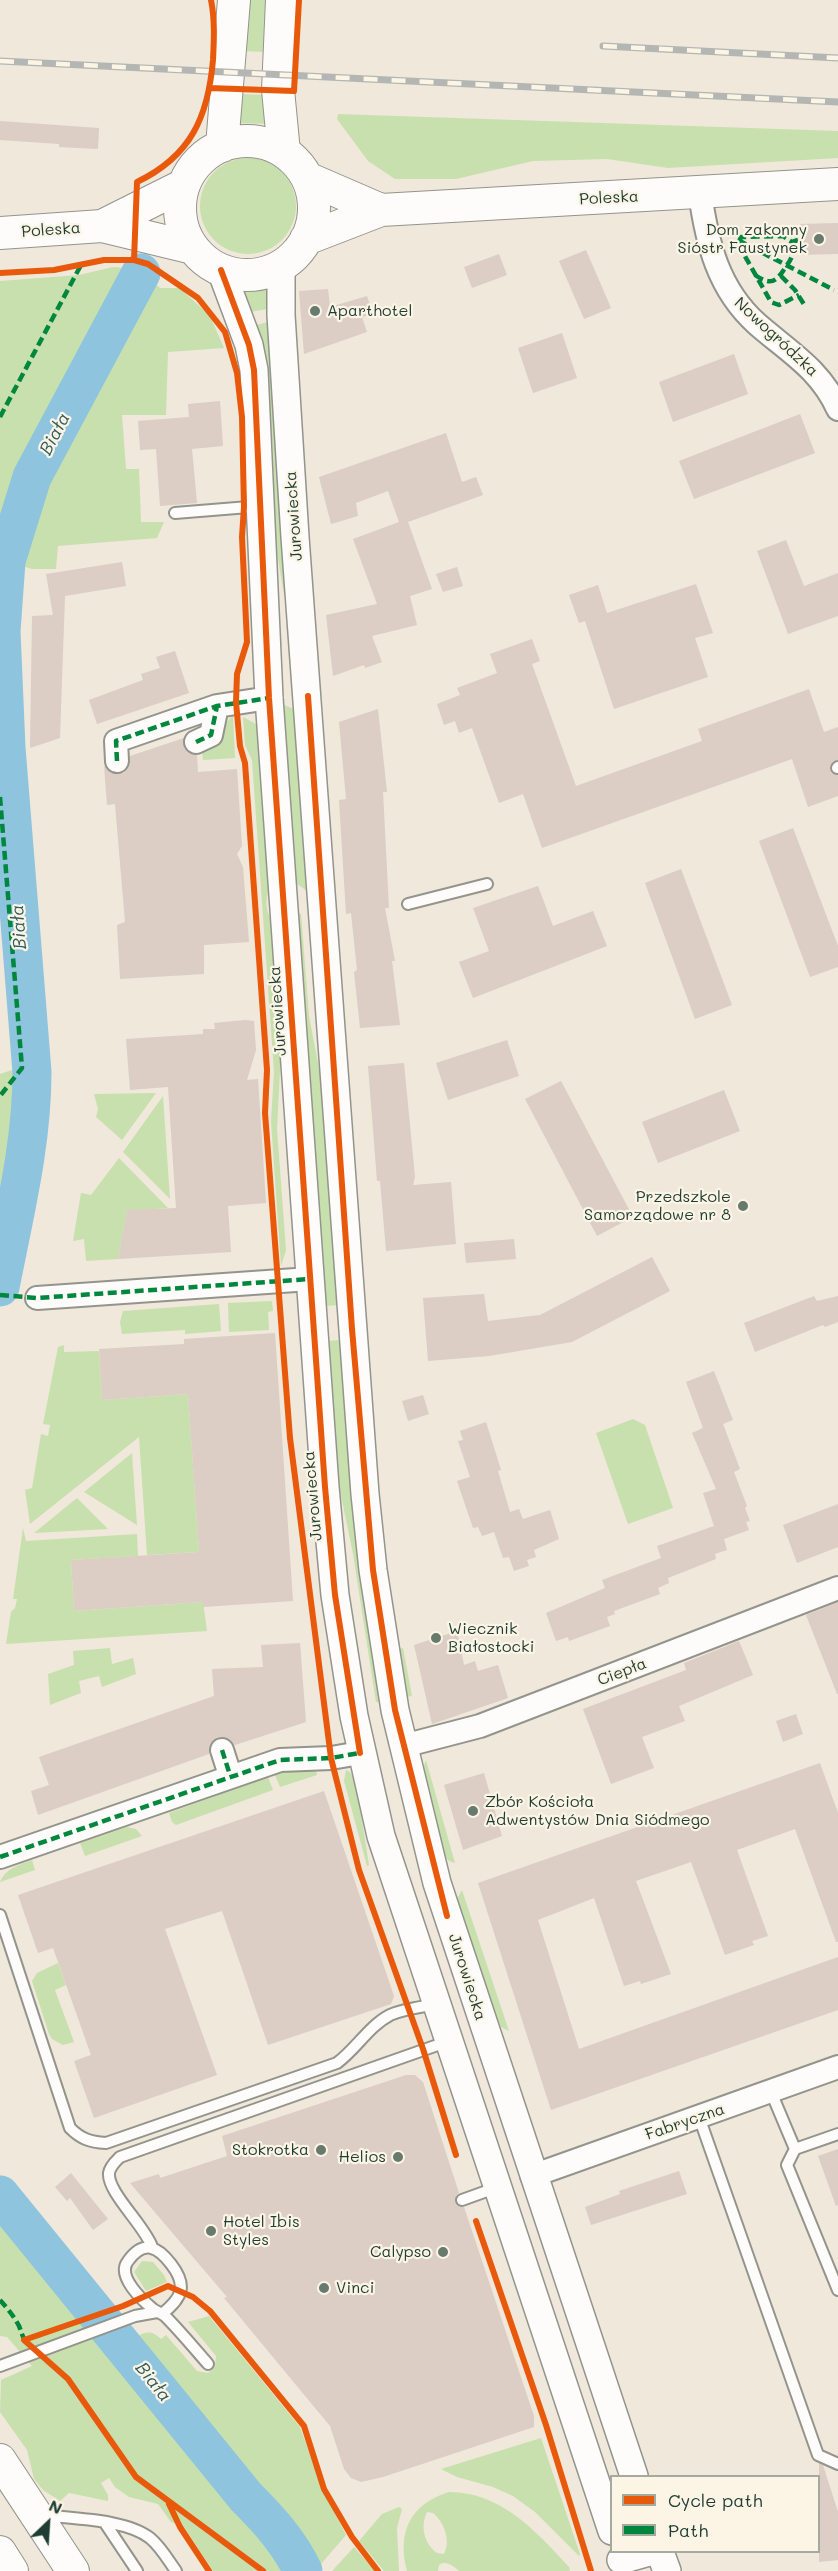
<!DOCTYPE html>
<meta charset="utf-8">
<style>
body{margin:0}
#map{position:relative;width:838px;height:2571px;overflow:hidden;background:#efe8db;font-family:Mali,sans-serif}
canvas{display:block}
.legend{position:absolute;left:610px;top:2475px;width:210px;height:78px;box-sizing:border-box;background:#fcf5e5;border:2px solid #a4ab9e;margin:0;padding:8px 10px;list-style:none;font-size:18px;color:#1f3d34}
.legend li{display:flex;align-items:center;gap:12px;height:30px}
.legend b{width:30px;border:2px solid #a4ab9e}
.north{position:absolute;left:18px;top:2493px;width:60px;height:60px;-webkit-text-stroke:4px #fcf5e5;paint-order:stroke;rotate:25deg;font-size:16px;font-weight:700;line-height:24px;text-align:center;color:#1f3d34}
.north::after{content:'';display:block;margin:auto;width:21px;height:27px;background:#1f3d34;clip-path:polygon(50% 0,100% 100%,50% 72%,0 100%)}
</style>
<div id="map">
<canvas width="838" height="2571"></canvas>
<ul class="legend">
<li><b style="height:8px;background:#e8590c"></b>Cycle path</li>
<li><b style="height:8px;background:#00873e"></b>Path</li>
</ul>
<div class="north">N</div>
</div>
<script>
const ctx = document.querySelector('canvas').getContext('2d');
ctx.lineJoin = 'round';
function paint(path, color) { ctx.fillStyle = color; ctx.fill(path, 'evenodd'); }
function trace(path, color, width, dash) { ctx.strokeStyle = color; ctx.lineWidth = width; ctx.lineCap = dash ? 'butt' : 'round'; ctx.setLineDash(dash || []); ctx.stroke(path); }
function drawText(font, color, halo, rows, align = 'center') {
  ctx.font = font + ' Mali,sans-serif'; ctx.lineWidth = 4.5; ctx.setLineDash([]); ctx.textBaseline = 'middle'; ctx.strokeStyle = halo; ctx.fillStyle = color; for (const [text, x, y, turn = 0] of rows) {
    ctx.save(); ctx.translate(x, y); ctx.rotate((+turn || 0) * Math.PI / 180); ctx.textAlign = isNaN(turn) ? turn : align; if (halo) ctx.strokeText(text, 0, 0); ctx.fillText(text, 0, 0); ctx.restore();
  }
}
const green = new Path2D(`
 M246,0H266L268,12L266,52L243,51Z
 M240,94L264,95L271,124L234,123Z
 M338,114L838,131V158L668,168L607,159L533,161L456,179H395L368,161L337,119Z
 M200 206a48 48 0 1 1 96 0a48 48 0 1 1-96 0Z
 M113,267C134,268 145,272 160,288H180L210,316L224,348L168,352L166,415H122L126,469H139L141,522H164L157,538L58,546L56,569H32L6,561L0,630V281L79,275Z
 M270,283L267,309L250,312L235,285Z
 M268,322L288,594L284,595L274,535L273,456L269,394L265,356L256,325Z
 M0,636L5,749L0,773Z
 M282,704L296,710L307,891L293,881Z
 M233,716L235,758L203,760L202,752C235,740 217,726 233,716Z
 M243,717L256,724L259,731L270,887C265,900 265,909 272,921L281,1051L277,1129L286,1250L281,1266L271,1121L274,1072L252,760L245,745Z
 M297,912L301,914L309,1016L322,1084L339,1305L325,1306Z
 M18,1068L0,1204V1074Z
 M156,1093L122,1140L96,1117L98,1109L94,1094Z
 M163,1096L170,1199L123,1152Z
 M119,1158L168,1208L127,1211L118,1259L86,1261L84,1239L73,1241L81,1193L91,1195Z
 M272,1301L273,1311L268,1312L269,1330L229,1332L228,1303Z
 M219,1304L221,1331L185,1334V1330L122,1334L120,1322L123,1311Z
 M340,1340L361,1586L380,1702H376L353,1554L336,1471L326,1341Z
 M64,1345V1352L99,1351L102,1400L188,1394L199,1552L147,1555L139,1437L30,1524L25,1490L32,1488L41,1434L48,1436L50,1425L43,1424L58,1347Z
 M633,1419L645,1425L673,1508L628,1524L596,1433Z
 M132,1453L137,1525L84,1492Z
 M77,1498L108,1529L34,1533Z
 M23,1528L26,1541L137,1534L138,1556L71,1560L74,1611L203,1602L207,1631L6,1644L11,1612L15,1608L17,1599H13Z
 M110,1648L112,1664L133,1658L136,1674L102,1687L99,1676L79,1681L81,1693L50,1705L48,1674L74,1665L73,1651Z
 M403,1648L412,1696L407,1697L397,1649Z
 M426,1760L455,1863L449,1861L444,1855L422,1771Z
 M292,1769L316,1770L317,1775L280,1787L275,1775Z
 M346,1770L350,1772L356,1782L369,1865L367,1866L344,1781Z
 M268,1777L273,1790L176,1825L172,1822L169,1813Z
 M127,1827L136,1829L142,1836L85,1856L80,1843Z
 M32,1860L35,1870L0,1882C6,1868 19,1865 32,1860Z
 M462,1890L509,2031L501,2027L495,2014L458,1906V1897Z
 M58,1963L66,1985L55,1990L74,2042L63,2045L52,2039L49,2034L32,1981L37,1973Z
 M0,2196L243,2503L278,2542L295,2571H213L184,2527L171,2522L158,2504L129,2497L115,2487L109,2478L101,2483L108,2495V2501L69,2493L60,2501L43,2490L34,2479L27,2450L0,2412L1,2380L32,2366L7,2337L0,2336Z
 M142,2261L153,2262L164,2275L167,2282L146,2291L134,2272Z
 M209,2316L300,2427L323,2490L346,2535L315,2571H310L295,2543L258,2488L126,2342C141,2335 148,2326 161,2339L166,2335L197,2371L208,2373L215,2367L216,2356L188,2322Z
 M541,2438L580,2554L579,2556L535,2512L513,2496L493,2487L457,2477L441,2469Z
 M449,2492C501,2492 536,2531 569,2567L570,2571H459C453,2566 446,2560 439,2565L438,2571H407C397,2532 410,2504 449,2492ZM427,2512L433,2513C444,2522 451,2540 444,2554L437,2553C424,2544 420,2526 427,2512Z
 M399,2507L402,2509L397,2528L399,2571H384L359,2541L382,2514Z
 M354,2547L375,2571H332Z`);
const river = new Path2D(`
 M0,1287C14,1215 32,1145 32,1072L6,748L1,631L6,561L32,477L141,273
 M0,2195L246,2497C269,2520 289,2542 303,2571`);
const building = new Path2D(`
 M0,121L99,128L98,149L59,147V144L0,140Z
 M838,223V254L800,255V224Z
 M586,250L611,308L584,319L559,261Z
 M499,254L507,275L472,288L464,267Z
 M328,289L330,307L367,296L373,314L362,317L367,332L304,354L299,291Z
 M562,333L577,378L533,393L518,348Z
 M734,354L748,394L673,422L659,382Z
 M220,401L223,446L192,449L197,503L160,506L156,449L140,450L138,421L189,417L188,404Z
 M800,414L815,453L694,499L679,461Z
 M446,433L462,482L476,477L483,495L408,522L432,589L410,596L417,625L372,636L382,662L365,668L364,665L333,676L326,615L377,604L353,539L399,522L388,491L356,503L358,516L331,524L319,477Z
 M786,540L804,586L838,573V616L788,634L757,551Z
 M122,562L126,586L65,596L60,738L30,748L32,616L53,615L46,574Z
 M457,567L463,586L443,592L436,574Z
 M696,584L713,633L695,638L708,677L614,709L585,621L579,623L569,595L598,585L607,613Z
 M532,639L540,661L532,664L576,786L702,741L698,729L809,689L824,732L838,727V760L833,762L830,767L831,773L838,775V796L808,807L792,759L542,848L523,794L499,803L472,728L459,733L455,721L444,725L437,704L460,695L457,688L497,673L490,654Z
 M175,651L189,693L97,724L89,700L143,680L141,674L160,668L156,657Z
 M378,709L387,792H383L389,908H385L395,961H392L400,1025L360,1028L354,972L357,970L351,913L346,914L339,800L346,799L339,722Z
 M184,738V748L189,753L197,755L198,772L237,769L242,846L237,854L243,867L249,942L204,945V974L120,979L117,925L125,922L115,804L107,805L104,766L111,773H124L129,767L130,756Z
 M793,828L838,946V967L810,977L759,841Z
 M681,869L732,1005L695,1019L645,883Z
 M538,886L553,926L593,911L607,946L473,998L459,962L489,951L473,908Z
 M245,1020L254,1021L256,1050L247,1080L258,1079L266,1203L228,1206L231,1252L118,1259L127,1210L176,1208L168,1087L130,1090L126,1039L203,1034V1029H215L214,1023Z
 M507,1040L519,1076L448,1100L436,1063Z
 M404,1063L415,1177L413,1185L451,1182L456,1244L386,1251L380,1181H377L368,1066Z
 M561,1081L633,1217L597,1236L525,1099Z
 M724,1090L740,1131L658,1163L642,1122Z
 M514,1239L516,1259L466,1263L464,1243Z
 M652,1257L670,1291L572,1342L489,1356L428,1361L423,1298L484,1294L488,1321L540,1315Z
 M814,1296L817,1301L838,1296V1322L825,1327L823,1325L755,1352L744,1323Z
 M275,1333L293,1601L203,1607V1602L74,1611L71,1560L199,1552L188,1394L102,1400L99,1349L184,1344V1339Z
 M714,1371L733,1420L723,1424L740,1469L734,1472L747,1506L745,1508L750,1521L746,1522L749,1530L724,1539L727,1550L715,1554L716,1559L668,1578L669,1583L658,1588L660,1594L614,1611L615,1614L607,1617L610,1626L569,1641L568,1637L556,1641L546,1613L605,1588L602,1580L661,1558L657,1546L714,1526L703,1493L716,1489L692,1433L703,1428L686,1382Z
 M423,1395L429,1414L408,1421L402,1401Z
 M486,1422L501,1470L498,1471L510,1512L519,1509L523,1519L550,1510L559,1539L534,1550L536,1557L527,1560L529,1566L514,1571L509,1557L503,1558L494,1532L482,1536L478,1527L473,1528L457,1481L470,1477L458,1441L463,1440L460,1431Z
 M838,1504V1547L797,1563L783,1525Z
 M838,1602V1694H837L806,1615Z
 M457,1631L464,1665L475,1661L478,1671L498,1665L508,1698L432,1724L414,1645Z
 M739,1641L753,1675L679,1706L685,1721L642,1737L654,1768L611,1784L583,1709L686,1670L684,1663Z
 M300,1643L306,1722L235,1745L225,1737H217L209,1747V1754L38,1815L31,1791L49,1785L39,1757L214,1696L212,1669L263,1667L261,1645Z
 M796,1714L803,1734L783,1742L776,1721Z
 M820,1763L838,1813V1942H836L795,1829L737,1850L768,1936L752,1941L754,1945L725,1955L691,1862L636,1881L671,1974L641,1984L640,1981L624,1986L594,1898L538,1920L579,2049L838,1957V2010L551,2110L478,1883Z
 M484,1773L502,1836L463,1850L444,1785Z
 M324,1791L394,1996L391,2004L268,2045L222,1911L165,1929L217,2075L94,2118L74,2061L91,2055L53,1948L38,1953L18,1895Z
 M406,2075H415L423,2082L459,2193L456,2196L455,2202L458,2206L464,2207L534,2416V2427L383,2477L361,2482L351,2478L344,2469L330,2426L224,2298L227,2297L130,2183L159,2174L160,2178L227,2156L222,2136Z
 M838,2149V2205L836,2206L818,2156Z
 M679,2171L687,2194L591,2225L585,2207L620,2194L619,2191Z
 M71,2173L108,2219L93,2230L70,2198L67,2201L55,2187Z
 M819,2463L823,2465L838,2512V2560L819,2562Z`);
const service = new Path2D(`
 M175,513L261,506
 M837,768L838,767
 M408,904L487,884
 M0,1915L70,2128C81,2139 90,2142 106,2143L337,2063C356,2049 369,2026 390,2015C403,2009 422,2007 437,2004
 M771,2092L795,2149L787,2165L838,2290
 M699,2117L818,2455L838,2464
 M795,2149L838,2134
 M462,2200L498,2187
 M152,2247C145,2226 107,2192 109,2173C110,2166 116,2161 120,2157L449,2041
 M162,2314C182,2298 188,2286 171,2264C158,2247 144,2239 128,2261C116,2276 142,2300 153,2309C157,2312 161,2313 165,2316C180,2331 194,2348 208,2364
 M0,2366L135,2316L157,2312
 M43,2515C73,2519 126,2519 150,2538C161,2547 168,2560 176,2571
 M105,2523L137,2571`);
const minor = new Path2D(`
 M700,193C707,243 718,289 757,324C789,352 820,369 838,409
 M196,742L211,735L217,706
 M117,761L116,741L217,706L269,698
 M37,1298L310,1279
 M403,1746L480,1726L838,1588
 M222,1750L230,1775
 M0,1857L280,1760L331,1758L360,1753
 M532,2176L838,2067`);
const tertiary = new Path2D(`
 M281,266V315L295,537L365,1494L373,1570L395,1710L437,1883L634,2476
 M221,270L249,345L254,370L269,698L325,1487L335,1595L354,1716L381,1836L612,2531
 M660,2552L667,2571
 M621,2560L649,2552`);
const secondary = new Path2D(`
 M282,0L278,90L284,152
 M180 208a67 67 0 1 1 134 0a67 67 0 1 1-134 0Z
 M222,146L234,0
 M307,178L381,210
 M102,226L184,185
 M0,233L102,226L193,248
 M306,239L381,210L838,184
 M0,2460L73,2571
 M0,2552L12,2571`);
const rail = new Path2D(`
 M603,46L838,58
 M0,61L838,102`);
const quiet = new Path2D(`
 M738,240L834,290
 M798,240L792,242L783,236L741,237L738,244L771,302L779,305L799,295
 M755,275C771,286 776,282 785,268C792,258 794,255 792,242
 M781,276L795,290L805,306
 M0,417L81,265
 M196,742L211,735L217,706
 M117,761L116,741L217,706L269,698
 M0,797L22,1068L0,1096
 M0,1295L37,1298L310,1279
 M222,1750L230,1775
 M0,1857L280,1760L331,1758L360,1753
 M0,2300C7,2308 14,2316 19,2326C22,2333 22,2338 28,2344`);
const cycleway = new Path2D(`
 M209,88L294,91L299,0
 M134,260L137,182C191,156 208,117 213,60C214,40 215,20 211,0
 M221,270L249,345L254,370L269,698L325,1487L335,1595L360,1753
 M0,273L54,270L104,260H134L148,264L198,298L225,332L237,373L242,417L244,507L242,537L247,642L237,674L236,702L240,746L245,763L267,1070L265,1113L290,1438L331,1758L359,1870L423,2049L456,2155
 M308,696L352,1329L373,1570L395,1710L447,1916
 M476,2221L546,2425L591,2571
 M24,2340L123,2306L168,2286L193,2297L210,2311L304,2426L324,2489L352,2537L378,2571
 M24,2340L68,2379L136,2477L263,2571
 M169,2504L180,2527L209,2571`);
const markers = [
 [819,239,6,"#68796e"],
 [315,311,6,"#68796e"],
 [743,1206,6,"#68796e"],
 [436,1638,6,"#68796e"],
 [473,1811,6,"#68796e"],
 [321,2150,6,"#68796e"],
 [398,2157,6,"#68796e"],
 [211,2231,6,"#68796e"],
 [443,2252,6,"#68796e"],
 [324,2288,6,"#68796e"]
];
const streetNames = [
 ["Poleska",609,198,-3],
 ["Poleska",51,230,-4],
 ["Nowogródzka",776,337,43],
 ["Jurowiecka",294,516,-94],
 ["Jurowiecka",278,1011,-94],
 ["Jurowiecka",313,1496,-95],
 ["Ciepła",622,1672,-21],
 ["Jurowiecka",467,1977,72],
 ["Fabryczna",685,2122,-19]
];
const poiNames = [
 ["Dom zakonny",807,230],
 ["Sióstr Faustynek",807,248],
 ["Aparthotel",327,311,"left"],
 ["Przedszkole",731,1197],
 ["Samorządowe nr 8",731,1215],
 ["Wiecznik",448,1629,"left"],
 ["Białostocki",448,1647,"left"],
 ["Zbór Kościoła",485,1802,"left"],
 ["Adwentystów Dnia Siódmego",485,1820,"left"],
 ["Stokrotka",309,2150],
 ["Helios",386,2157],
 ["Hotel Ibis",223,2222,"left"],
 ["Styles",223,2240,"left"],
 ["Calypso",431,2252],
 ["Vinci",336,2288,"left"]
];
const waterNames = [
 ["Biała",55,434,-62],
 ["Biała",19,927,-94],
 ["Biała",153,2382,51]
];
paint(green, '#c8e0ad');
trace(river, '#8ec4de', 39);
paint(building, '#dccdc5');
trace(service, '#93948c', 14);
trace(minor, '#93948c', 26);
trace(tertiary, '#93948c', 30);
trace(secondary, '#93948c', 34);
trace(service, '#fdfcfa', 10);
trace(minor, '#fdfcfa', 22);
trace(tertiary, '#fdfcfa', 27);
trace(secondary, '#fdfcfa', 32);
trace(rail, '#b4b6b3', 7);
trace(rail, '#fcf5e5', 4.5, [14]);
trace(quiet, '#00873e', 4.5, [9, 4.5]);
trace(cycleway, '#e8590c', 6);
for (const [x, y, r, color] of markers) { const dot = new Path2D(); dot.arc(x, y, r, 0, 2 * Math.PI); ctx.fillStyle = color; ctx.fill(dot); trace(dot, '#fcf5e5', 2); }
drawText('16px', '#1f3d34', '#fcf5e5', streetNames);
drawText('16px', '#1f3d34', '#fcf5e5', poiNames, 'right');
drawText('italic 18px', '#305b5f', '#fcf5e5', waterNames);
</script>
